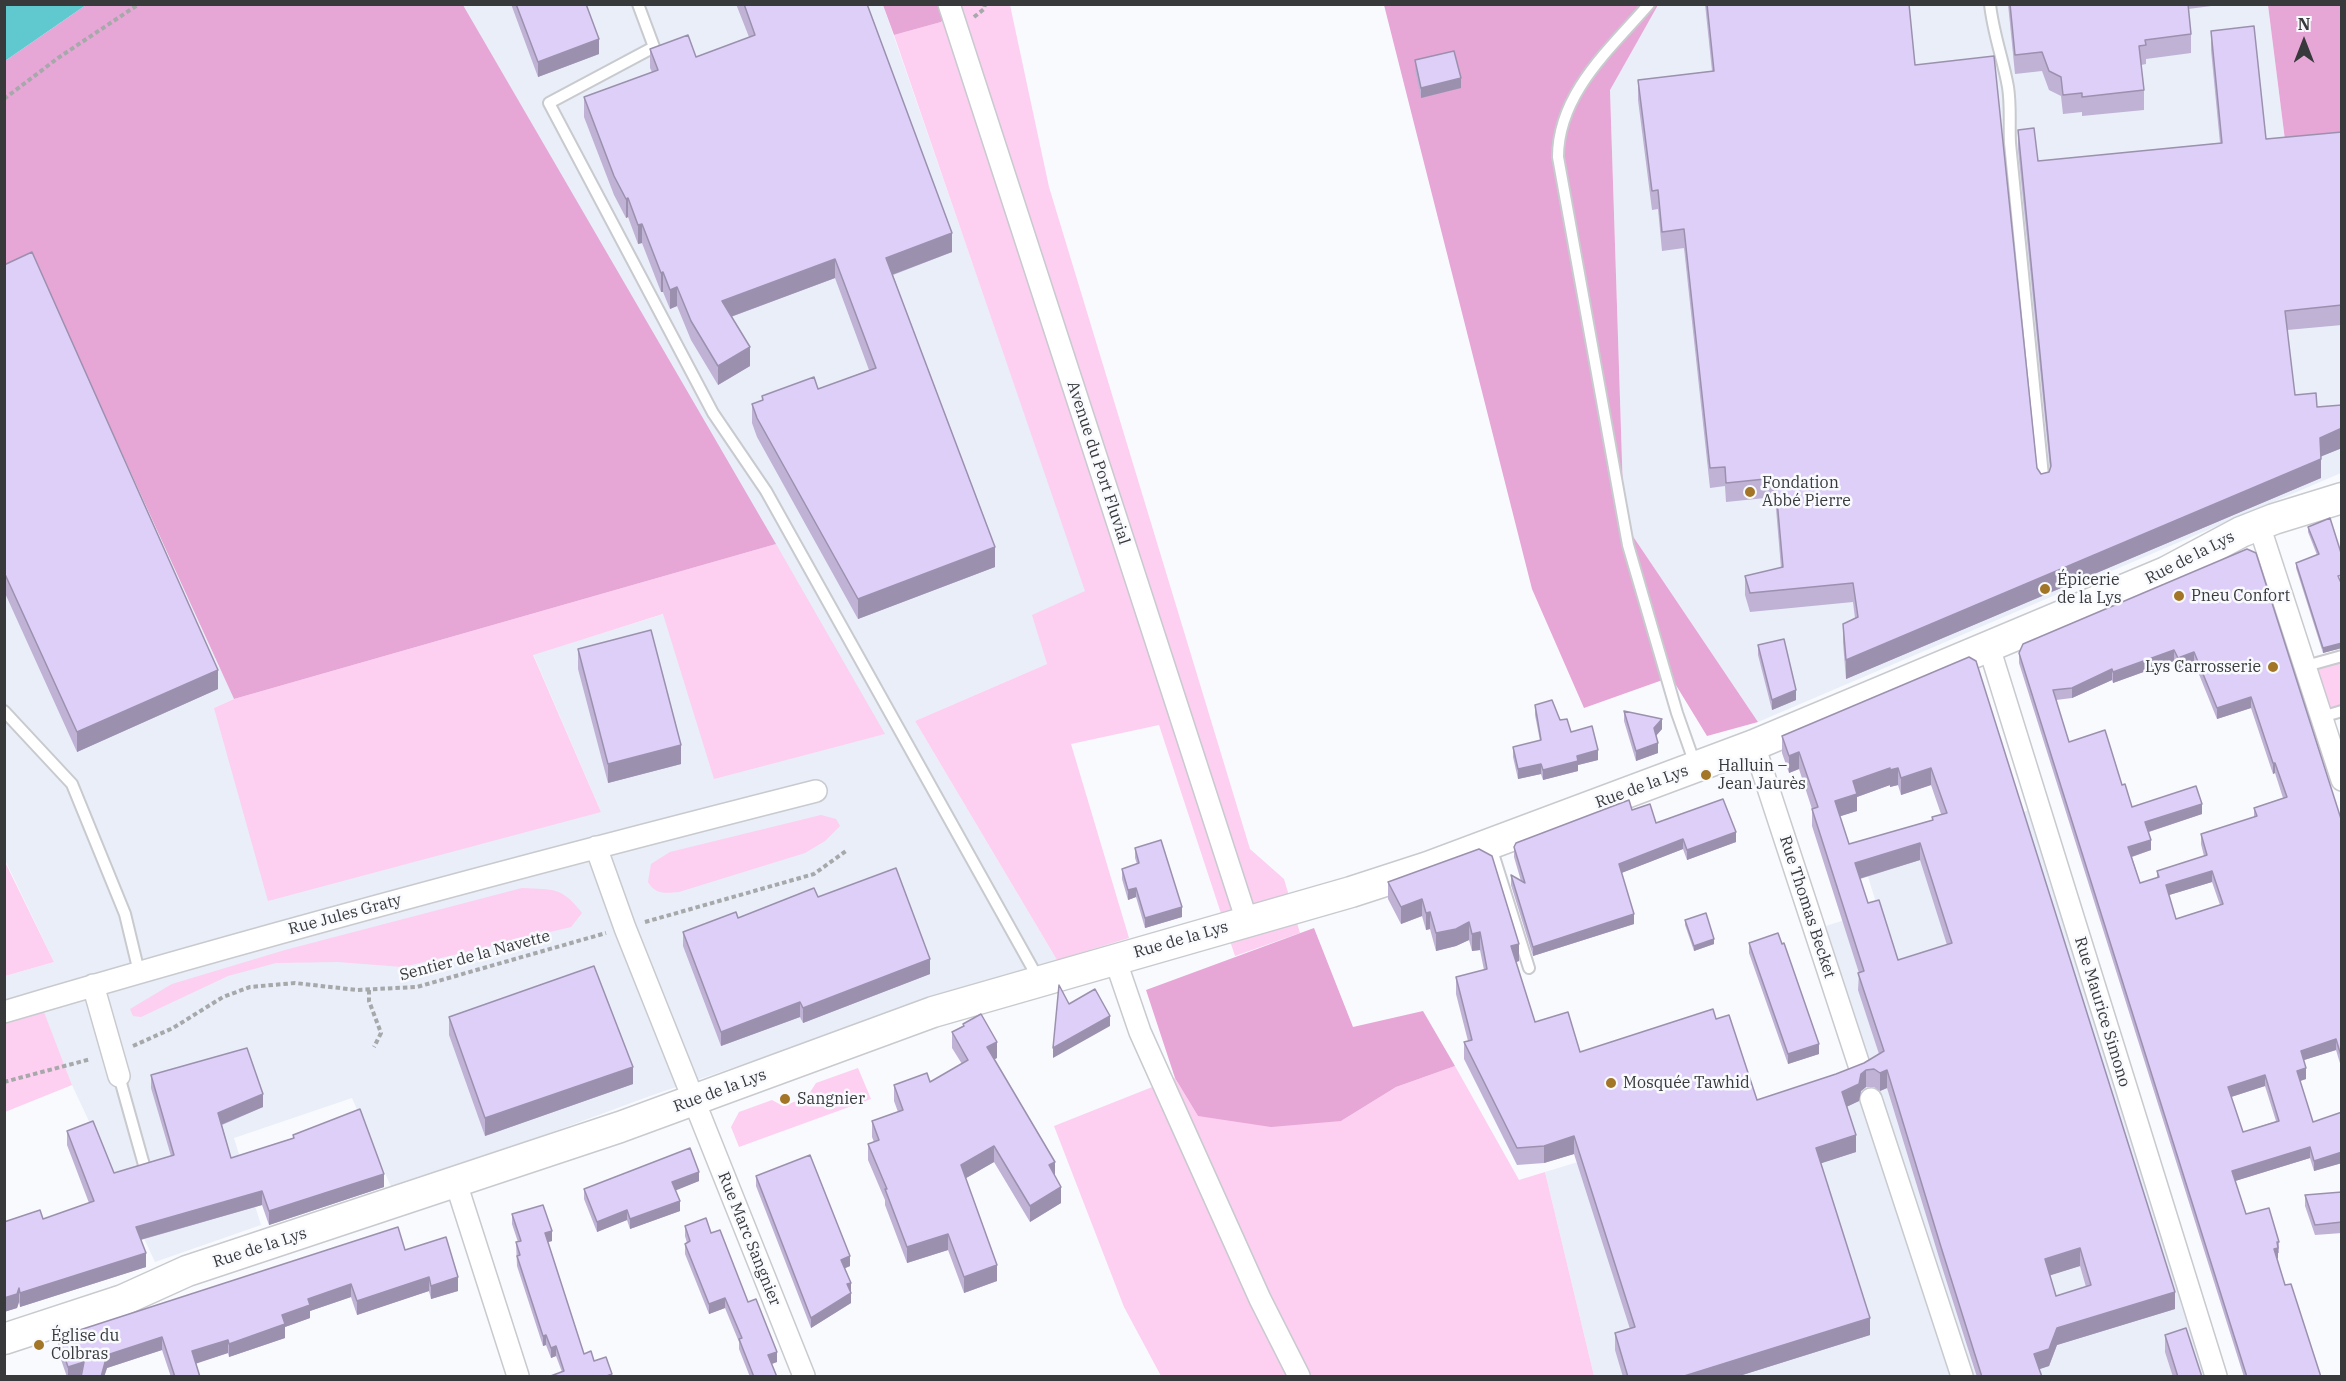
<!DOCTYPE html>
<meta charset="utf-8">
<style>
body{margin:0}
#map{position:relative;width:2346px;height:1381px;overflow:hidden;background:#f8fafe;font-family:"IBM Plex Serif",serif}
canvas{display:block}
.frame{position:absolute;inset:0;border:6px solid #38393a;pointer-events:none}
.north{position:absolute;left:2274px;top:12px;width:60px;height:60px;-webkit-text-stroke:4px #f8fafe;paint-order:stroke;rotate:0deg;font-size:16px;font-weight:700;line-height:24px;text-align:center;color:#38393a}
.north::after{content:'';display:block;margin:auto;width:21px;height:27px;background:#38393a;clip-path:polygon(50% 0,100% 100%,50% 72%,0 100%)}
</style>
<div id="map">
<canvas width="2346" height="1381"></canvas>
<div class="frame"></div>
<div class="north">N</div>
</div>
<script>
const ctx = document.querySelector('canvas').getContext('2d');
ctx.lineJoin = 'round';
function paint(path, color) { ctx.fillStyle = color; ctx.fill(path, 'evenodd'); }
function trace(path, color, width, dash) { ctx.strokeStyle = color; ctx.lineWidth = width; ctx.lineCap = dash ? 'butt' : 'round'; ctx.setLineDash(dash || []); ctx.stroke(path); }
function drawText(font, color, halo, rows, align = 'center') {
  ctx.font = font + ' "IBM Plex Serif",serif'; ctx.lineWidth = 5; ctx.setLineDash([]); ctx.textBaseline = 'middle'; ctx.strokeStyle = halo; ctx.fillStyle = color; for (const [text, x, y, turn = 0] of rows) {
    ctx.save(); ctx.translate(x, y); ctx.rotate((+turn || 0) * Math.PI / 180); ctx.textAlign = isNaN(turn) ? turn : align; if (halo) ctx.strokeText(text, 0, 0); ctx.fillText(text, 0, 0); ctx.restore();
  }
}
const built = new Path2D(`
 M463,5H883L1086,591L1033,615L1047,664L915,721L1057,960L975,985L650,1096L393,1191L352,1098L234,1138L261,1225L155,1262L72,1085L44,1013L5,1024V976L54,962L5,860V272L33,258L234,699L214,708L601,812L533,654L664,614L714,778L884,734Z
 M1658,5H2268L2285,140L2341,135V473L1758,722L1624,523L1610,89Z
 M2031,809L2206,1376H1594L1545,1172L1825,1087L1869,1061L1826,926L1878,909L1861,854L2019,814Z`);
const green = new Path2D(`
 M958,5H1010L1049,187L1250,849L1284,879L1300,933L1235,956L1159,725L1071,744L1129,938L1057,960L915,721L1047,664L1032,615L1085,591L894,35L941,22Z
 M776,544L885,734L714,779L663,614L533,655L601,812L268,901L214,708L234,699Z
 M2341,662V705L2327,710L2317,669Z
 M821,815L836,819L840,826L825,841L805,853L679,892C665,893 656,895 648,882L651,864L670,852Z
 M4,860L54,962L5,976H4Z
 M522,888C554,890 561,886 582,913L571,927L403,967L338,962L276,963L228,976L141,1017L133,1016L130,1009L172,984L285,950Z
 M44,1012L72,1085L5,1112V1024Z
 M1455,1066L1519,1180L1545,1172L1594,1376H1161L1124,1307L1054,1126L1175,1078L1198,1116L1341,1121L1396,1087Z
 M858,1068L871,1099L739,1147L731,1127L739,1112L772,1100L783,1106L807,1097L816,1083Z`);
const forest = new Path2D(`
 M86,5H463L776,544L234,699L33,258L5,272V61Z
 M883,5H958L941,22L894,35Z
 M1384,5H1658L1610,90L1624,523L1758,722L1707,736L1671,677L1584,708L1532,589Z
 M2268,5H2341V135L2285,140Z
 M1314,928L1353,1027L1423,1011L1455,1066L1396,1087L1341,1121L1271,1127L1198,1116L1175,1078L1146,990Z`);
const water = new Path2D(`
 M5,4H86V5L5,61Z`);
const path = new Path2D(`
 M974,17L984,9L985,4
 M4,99L58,58L139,4
 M645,922L814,874L846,851
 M369,990V1001L381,1033L374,1047
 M133,1046L173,1028L223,997L250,987L295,983L357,990L417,987L606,933
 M4,1082L91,1059`);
const lane = new Path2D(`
 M638,4L654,47L549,103L713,413L766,491L1038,978
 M1649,4C1610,49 1558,94 1558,157L1628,545L1677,713L1695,764
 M1990,4C1993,33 2003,59 2008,87C2011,106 2009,124 2010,143L2044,486
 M2306,666L2342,656
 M4,711L72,784L125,914L139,972
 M2322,717L2342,711
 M1491,847L1529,968
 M119,1076L144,1165`);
const street = new Path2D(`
 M949,4L1247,921
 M2259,525L2342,780
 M1989,647L2216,1376
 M1754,745L1860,1068
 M596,847L625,928L804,1376
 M1115,959L1140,1032L1260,1299L1299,1376
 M93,985L119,1076
 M4,1012C273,932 544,860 816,791
 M1871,1099L1962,1376
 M456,1183L518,1376`);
const secondary = new Path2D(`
 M4,1339L123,1300L187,1271L620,1127L933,1012L1351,892L1428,867L1754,745L2166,572L2241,532L2274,519L2342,498`);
const wall = new Path2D(`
 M511,4H586L599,54L538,77Z
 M736,4H867L952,252L893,275L995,567L858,619L757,437L752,423V404L762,400V396L818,389L869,370L835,278L731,317L750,366L718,385L691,340L677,306L670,309L663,292H661L642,243L638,244L628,217L626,218L614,195L584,117V97L652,72L650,68V49L696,57L749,37Z
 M1705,4H1909L1915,65L2037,468L2041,474L2049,472L2050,470L2018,149V130L2038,161L2220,143L2211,50V31L2266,139L2342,132V325L2287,330L2295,395L2317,407L2342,405V448L2321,456V478L1846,679L1843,643V624L1855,618L1853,602L1750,612L1745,595V576L1781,568L1775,497L1726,502L1725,486L1710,488L1684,248L1662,251L1658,209L1652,210L1638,100V80L1712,71Z
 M2008,4H2227L2188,9L2191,34V53L2146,59V64L2141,65L2144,90V110L2082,116V112L2063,114L2061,96L2049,90L2042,71L2015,74Z
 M1415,60L1461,88L1421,98L1415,70Z
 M4,265L218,689L77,752L4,591Z
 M2308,527L2340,580L2342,585V648L2323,653L2296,568V563L2317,555L2308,532Z
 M2247,549L2342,822V1070L2336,1050L2304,1060L2306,1079L2300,1081L2313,1122L2342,1112V1163L2314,1171L2310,1158L2235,1181L2246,1214L2279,1242V1253H2278V1258L2277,1259L2285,1285L2321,1377H2244L2019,663V653ZM2174,661L2178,669L2194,662L2217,719L2251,708L2273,774L2275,773L2283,798L2254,808V817L2201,834V844L2204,856L2157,871V878L2140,883L2132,857L2151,850L2149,832L2202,814L2132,807L2122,785L2069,742L2056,700L2072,698L2112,680L2113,683ZM2212,882L2220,905L2176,919L2169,895ZM2265,1086L2276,1121L2243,1132L2231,1097Z
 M1758,645L1796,700L1772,710L1758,655Z
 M578,649L681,764L608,783L578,669Z
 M1969,657L2175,1309L2057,1345L2049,1366L2039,1369L2042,1377H1977L1941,1264L1887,1088L1880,1091L1874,1087H1866L1861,1091L1859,1101L1846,1107L1856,1152L1821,1163L1870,1335L1736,1377H1623L1615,1350V1333L1630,1329L1574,1154L1544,1163L1517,1165L1464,1059V1042L1468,1041L1456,994V977L1484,970L1480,950L1472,951L1469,940L1456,946L1436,951L1430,929L1426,930L1422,916L1401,924L1388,899V882L1479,849L1519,961L1516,962L1535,1022L1580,1052L1716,1019L1757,1100L1836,1074L1864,1063L1879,1054L1858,990L1859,973L1812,826V809L1799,769L1789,773L1782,753V736ZM1890,785V787L1898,785L1901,795L1931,785L1941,814L1932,817V820L1849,844L1840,816L1857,811V797ZM1920,860L1947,945L1898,960L1868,903L1860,879ZM2080,1266L2086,1287L2056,1296L2050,1275Z
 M1535,705L1560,720L1598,760L1578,765V771L1543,780L1541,774L1518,779L1513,757V747L1540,741L1535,715Z
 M1624,711L1662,729L1656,736L1658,753L1636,761L1624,721Z
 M1632,810L1656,823L1736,842L1687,860L1683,849L1621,873L1634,924L1533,956L1511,885V875L1521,881L1514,857V847Z
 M1135,848L1182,917L1145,928L1136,897L1128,900L1122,879V869L1137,864L1135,858Z
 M818,897L930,974L803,1023L800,1017L721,1046L683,946V932Z
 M1685,920L1714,944L1694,951L1685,925Z
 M1749,943L1819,1054L1788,1064L1749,953Z
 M449,1017L633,1084L485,1136L449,1035Z
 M963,1024L997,1058L994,1059L1055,1176L1061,1203L1030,1222L994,1162L966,1178L997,1281L964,1293L948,1250L907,1263L885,1205V1200L868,1160V1144L874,1142L872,1137V1121L898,1112L894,1101V1085L930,1082L962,1064L952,1048V1032L963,1026Z
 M151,1075L263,1107L222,1125L231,1158L293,1138V1135L384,1187L269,1225L262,1205L141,1240L146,1267L20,1307L19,1302L17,1308L4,1312V1222L43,1219L89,1203L67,1145V1131L114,1173L171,1156L151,1088Z
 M756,1176L850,1266L845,1268L851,1283V1303L811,1328L756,1186Z
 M699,1181L675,1190L680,1211L630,1229L627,1220L597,1232L584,1199V1189Z
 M2342,1192V1233L2315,1235L2305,1206V1195Z
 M512,1214L552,1241L548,1242L584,1354L594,1361L612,1377L562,1372L556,1356L551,1358L546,1345L543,1346L517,1266L516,1242H518L512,1224Z
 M685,1226L711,1233L748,1302L777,1362L772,1364L777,1377H750L739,1349V1342L725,1308L709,1314L685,1254V1244L687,1243L685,1236Z
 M405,1250L458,1291L431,1299L429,1291L357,1315L351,1297L310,1311V1318L285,1327V1338L229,1357L228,1353L196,1363L200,1377H171L162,1350L107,1368L104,1377H67L58,1351V1337Z
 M2165,1335L2202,1377H2173L2165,1352Z`);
const shadedWall = new Path2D(`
 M599,39V54L538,77V62Z
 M1461,78V88L1421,98V88Z
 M628,198V217L626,218V199Z
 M642,224V243L638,244V225Z
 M952,233V252L886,277V258Z
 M835,259V278L722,320V301Z
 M663,272V292H661V273Z
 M677,287V306L670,309V290Z
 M750,347V366L718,385V366Z
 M2342,428V448L2320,457V438Z
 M2321,459V478L1846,679V660Z
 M995,547V567L858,619V599Z
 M2342,643V648L2323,653V648Z
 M2174,650V661L2113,683V672Z
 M2194,652V662L2178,669V658Z
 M2112,669V680L2072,698V688Z
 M218,670V689L77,752V732Z
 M1796,690V700L1772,710V700Z
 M2251,697V708L2217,719V708Z
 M1662,719V729L1654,738V728Z
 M1658,743V753L1636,761V751Z
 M681,745V764L608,783V764Z
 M1598,750V760L1578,765V771L1543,780V770L1577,756Z
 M1799,752V769L1789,773V756Z
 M2273,763H2275V773L2273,774Z
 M1541,764V774L1518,779V769Z
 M1890,768V785L1857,797V811L1835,818V801L1853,781Z
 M1898,768V785L1890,787V770Z
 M1931,768V785L1901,795V778Z
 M2202,804V814L2145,833V822Z
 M1736,832V842L1687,860V850Z
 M1683,839V849L1619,874V864Z
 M2151,840V850L2128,858V847Z
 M1920,843V860L1855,880V863Z
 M2212,871V882L2166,896V885Z
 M1136,888V897L1128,900V890Z
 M1422,899V916L1401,924V907Z
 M1182,907V917L1145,928V918Z
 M1430,912V929L1426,930V913Z
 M1634,914V924L1533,956V947Z
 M1469,922V940L1456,946L1436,951V933Z
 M1480,932V950L1472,951V934Z
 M1714,939V944L1694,951V946Z
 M1519,944V961L1511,964V946Z
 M930,959V974L803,1023V1008Z
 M800,1002V1017L721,1046V1032Z
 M1110,1016V1026L1053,1058V1048Z
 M2336,1039V1050L2301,1061V1051Z
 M997,1042V1058L987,1063V1047Z
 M1819,1044V1054L1788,1064V1054Z
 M633,1067V1084L485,1136V1118Z
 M2306,1068V1079L2297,1082V1071Z
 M1866,1070V1087L1861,1091L1859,1101L1842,1109V1092Z
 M1887,1070V1088L1880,1091V1073Z
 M2265,1075V1086L2228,1098V1087Z
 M263,1094V1107L218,1126V1113Z
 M1856,1135V1152L1816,1165V1148Z
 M1574,1136V1154L1544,1163V1146Z
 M994,1146V1162L961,1181V1165Z
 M2310,1147V1158L2232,1182V1171Z
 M2342,1152V1163L2314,1171V1161Z
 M1055,1162V1178L1049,1165Z
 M699,1172V1181L672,1192V1182Z
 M384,1174V1187L269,1225V1211Z
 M1061,1187V1203L1030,1222V1206Z
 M262,1191V1205L136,1241V1227Z
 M680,1201V1211L630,1229V1219Z
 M627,1210V1220L597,1232V1222Z
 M552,1231V1241L545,1243V1233Z
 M948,1234V1250L907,1263V1247Z
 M2080,1248V1266L2045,1277V1259Z
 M2278,1248V1258L2274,1260V1249Z
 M146,1253V1267L20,1307V1293Z
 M850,1256V1266L841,1270V1260Z
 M997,1265V1281L964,1293V1277Z
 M429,1277V1291L357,1315V1301Z
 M458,1277V1291L431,1299V1286Z
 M851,1283V1293L847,1284Z
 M351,1284V1297L310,1311V1318L285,1327V1338L229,1357V1344L282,1315L308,1299Z
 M19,1288V1302L17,1308L4,1312V1298Z
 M2175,1292V1309L2057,1345L2049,1366L2034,1371V1354L2057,1328Z
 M851,1293V1303L811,1328V1318Z
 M725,1298V1308L709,1314V1304Z
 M1870,1318V1335L1736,1377H1681Z
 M546,1335V1345L543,1346V1336Z
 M162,1337V1350L107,1368L104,1377H101L107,1355Z
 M228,1340V1353L192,1365V1351Z
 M556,1346V1356L551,1358V1348Z
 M777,1352V1362L768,1365V1355Z
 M84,1362L80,1377H68V1367Z`);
const building = new Path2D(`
 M516,4H586L599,39L538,62Z
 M744,4H867L952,233L886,258L995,547L858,599L757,418L752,404L763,400L762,396L814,377L818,389L876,368L835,259L722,301L750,347L718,366L691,321L677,287L670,290L663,272L661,273L642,224L638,225L628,198L626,199L614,176L584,97L658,70L650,49L688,35L696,57L755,35Z
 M1707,4H1909L1915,65L1994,56L2037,468L2041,474L2049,472L2051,466L2018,130L2034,128L2038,161L2222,143L2211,31L2254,26L2266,139L2342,132V305L2285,311L2295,395L2316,393L2317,407L2342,405V428L2320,438L2321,459L1846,660L1843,624L1858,617L1853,583L1750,593L1745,576L1783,567L1775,478L1726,483L1725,467L1710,468L1684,229L1662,232L1658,190L1652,191L1638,80L1714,71Z
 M2010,4H2188L2191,34L2145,40L2146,45L2139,46L2144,90L2082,97V93L2063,95L2061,77L2049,71L2042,52L2015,55Z
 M1454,51L1461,78L1421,88L1415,60Z
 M32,252L218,670L77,732L4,572V265Z
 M2330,518L2342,556V575L2338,576L2342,585V643L2323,648L2296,563L2319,554L2308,527Z
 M2247,549L2256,553L2342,822V1059L2336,1039L2301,1051L2306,1068L2297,1071L2313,1122L2342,1112V1152L2314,1161L2310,1147L2232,1171L2246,1214L2269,1208L2279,1242H2277L2278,1248L2274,1249L2285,1285L2291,1284L2321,1377H2247L2019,653L2023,644ZM2174,650L2178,658L2194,652L2217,708L2251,697L2273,763H2275L2287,797L2254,808L2257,816L2201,834L2207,855L2157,871L2159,877L2140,883L2128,847L2151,840L2145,822L2202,804L2196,786L2132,807L2125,784L2122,785L2105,730L2069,742L2053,690L2072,688L2112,669L2113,672ZM2212,871L2223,904L2176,919L2166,885ZM2265,1075L2279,1121L2243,1132L2228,1087Z
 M651,630L681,745L608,764L578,649Z
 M1784,639L1796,690L1772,700L1758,645Z
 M1969,657L1976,661L2175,1292L2057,1328L2049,1349L2034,1354L2042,1377H1982L1941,1247L1887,1070L1880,1073L1874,1069L1866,1070L1861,1074L1859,1084L1842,1092L1856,1135L1816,1148L1870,1318L1681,1377H1628L1615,1333L1635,1327L1574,1136L1544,1146L1517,1148L1464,1042L1472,1040L1456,977L1487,969L1480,932L1472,934L1469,922L1456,929L1436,933L1430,912L1426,913L1422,899L1401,907L1388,882L1479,849L1492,856L1519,944L1511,946L1535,1022L1568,1012L1580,1052L1713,1009L1716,1019L1729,1015L1757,1100L1836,1074L1864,1063L1884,1051L1858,973L1864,971L1812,809L1818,807L1799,752L1789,756L1782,736ZM1890,768V770L1898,768L1901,778L1931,768L1947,813L1932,817L1933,820L1849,844L1835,801L1857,794L1853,781ZM1920,843L1952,943L1898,960L1879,900L1868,903L1855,863ZM2080,1248L2091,1285L2056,1296L2045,1259Z
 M1552,700L1560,720L1567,719L1571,732L1592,726L1598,750L1577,756L1578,761L1543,770L1541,764L1518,769L1513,747L1541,740L1535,705Z
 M1624,711L1662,719L1654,728L1658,743L1636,751Z
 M1723,799L1736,832L1687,850L1683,839L1619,864L1634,914L1533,947L1511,875L1525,883L1514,847L1516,843L1629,800L1632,810L1650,804L1656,823Z
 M1161,840L1182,907L1145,918L1136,888L1128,890L1122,869L1139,863L1135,848Z
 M896,868L930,959L803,1008L800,1002L721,1032L683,932L736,912L738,918L814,888L818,897Z
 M1706,913L1714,939L1694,946L1685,920Z
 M1778,933L1782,944L1784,943L1819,1044L1788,1054L1749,943Z
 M594,966L633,1067L485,1118L449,1017Z
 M1059,985L1069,1004L1095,989L1110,1016L1053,1048Z
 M981,1014L997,1042L987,1047L1055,1162L1049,1165L1061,1187L1030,1206L994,1146L961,1165L997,1265L964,1277L948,1234L907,1247L885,1189H887L868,1144L879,1140L872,1121L903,1110L894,1085L927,1073L930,1082L968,1060L952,1032L964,1026L963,1024Z
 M247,1048L263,1094L218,1113L231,1158L294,1138L293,1135L360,1109L384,1174L269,1211L262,1191L136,1227L146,1253L20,1293L19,1288L17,1294L4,1298V1222L40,1210L43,1219L94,1201L67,1131L93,1121L114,1173L174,1155L151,1075Z
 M690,1148L699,1172L672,1182L680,1201L630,1219L627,1210L597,1222L584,1189Z
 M810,1155L850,1256L841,1260L851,1283L847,1284L851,1293L811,1318L756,1176Z
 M2342,1192V1222L2315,1225L2305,1195Z
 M543,1205L552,1231L545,1233L584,1354L591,1351L594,1361L606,1357L612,1374L604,1377H548L564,1371L556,1346L551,1348L546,1335L543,1336L517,1256L520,1255L516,1242L521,1241L512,1214Z
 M706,1218L711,1233L720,1230L748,1302L756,1299L777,1352L768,1355L777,1377H754L739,1339L742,1338L725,1298L709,1304L685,1244L690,1241L685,1226Z
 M398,1227L405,1250L446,1237L458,1277L431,1286L429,1277L357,1301L351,1284L308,1299L310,1305L282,1315L285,1324L229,1344L228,1340L192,1351L200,1377H175L162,1337L107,1355L101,1377H81L84,1362L68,1367L58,1337Z
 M2186,1328L2202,1377H2178L2165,1335Z`);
const markers = [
 [1750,492,6,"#a27527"],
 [2045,589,6,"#a27527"],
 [2179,596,6,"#a27527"],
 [2273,667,6,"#a27527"],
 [1706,775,6,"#a27527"],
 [1611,1083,6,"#a27527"],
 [785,1099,6,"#a27527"],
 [39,1345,6,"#a27527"]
];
const streetNames = [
 ["Avenue du Port Fluvial",1098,463,72],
 ["Rue de la Lys",2190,558,-27],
 ["Rue de la Lys",1642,787,-20],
 ["Rue Thomas Becket",1807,907,72],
 ["Rue Jules Graty",345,915,-15],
 ["Rue de la Lys",1181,940,-16],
 ["Sentier de la Navette",475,956,-15],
 ["Rue Maurice Simono",2102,1012,73],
 ["Rue de la Lys",720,1091,-20],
 ["Rue Marc Sangnier",749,1239,68],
 ["Rue de la Lys",260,1248,-18]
];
const poiNames = [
 ["Fondation",1762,483],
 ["Abbé Pierre",1762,501],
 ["Épicerie",2057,580],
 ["de la Lys",2057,598],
 ["Pneu Confort",2191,596],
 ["Lys Carrosserie",2261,667,"right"],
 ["Halluin –",1718,766],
 ["Jean Jaurès",1718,784],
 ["Mosquée Tawhid",1623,1083],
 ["Sangnier",797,1099],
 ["Église du",51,1336],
 ["Colbras",51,1354]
];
paint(built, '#e9eef9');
paint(green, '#fdcff1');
paint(forest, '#e6a6d6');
paint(water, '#60c9d0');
trace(lane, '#c8cace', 14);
trace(street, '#c8cace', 24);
trace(secondary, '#c8cace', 33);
trace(path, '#a6a8aa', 4, [4.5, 3]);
trace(lane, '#fff', 10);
trace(street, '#fff', 21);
trace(secondary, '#fff', 30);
paint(wall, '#bfb2d5');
paint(shadedWall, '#9b91ae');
paint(building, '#decff8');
trace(building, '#9b91ae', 1.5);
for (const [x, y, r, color] of markers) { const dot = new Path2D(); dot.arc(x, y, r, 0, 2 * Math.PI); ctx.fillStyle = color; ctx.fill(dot); trace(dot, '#f8fafe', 2); }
drawText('16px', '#38393a', '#f8fafe', streetNames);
drawText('16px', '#38393a', '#f8fafe', poiNames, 'left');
</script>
